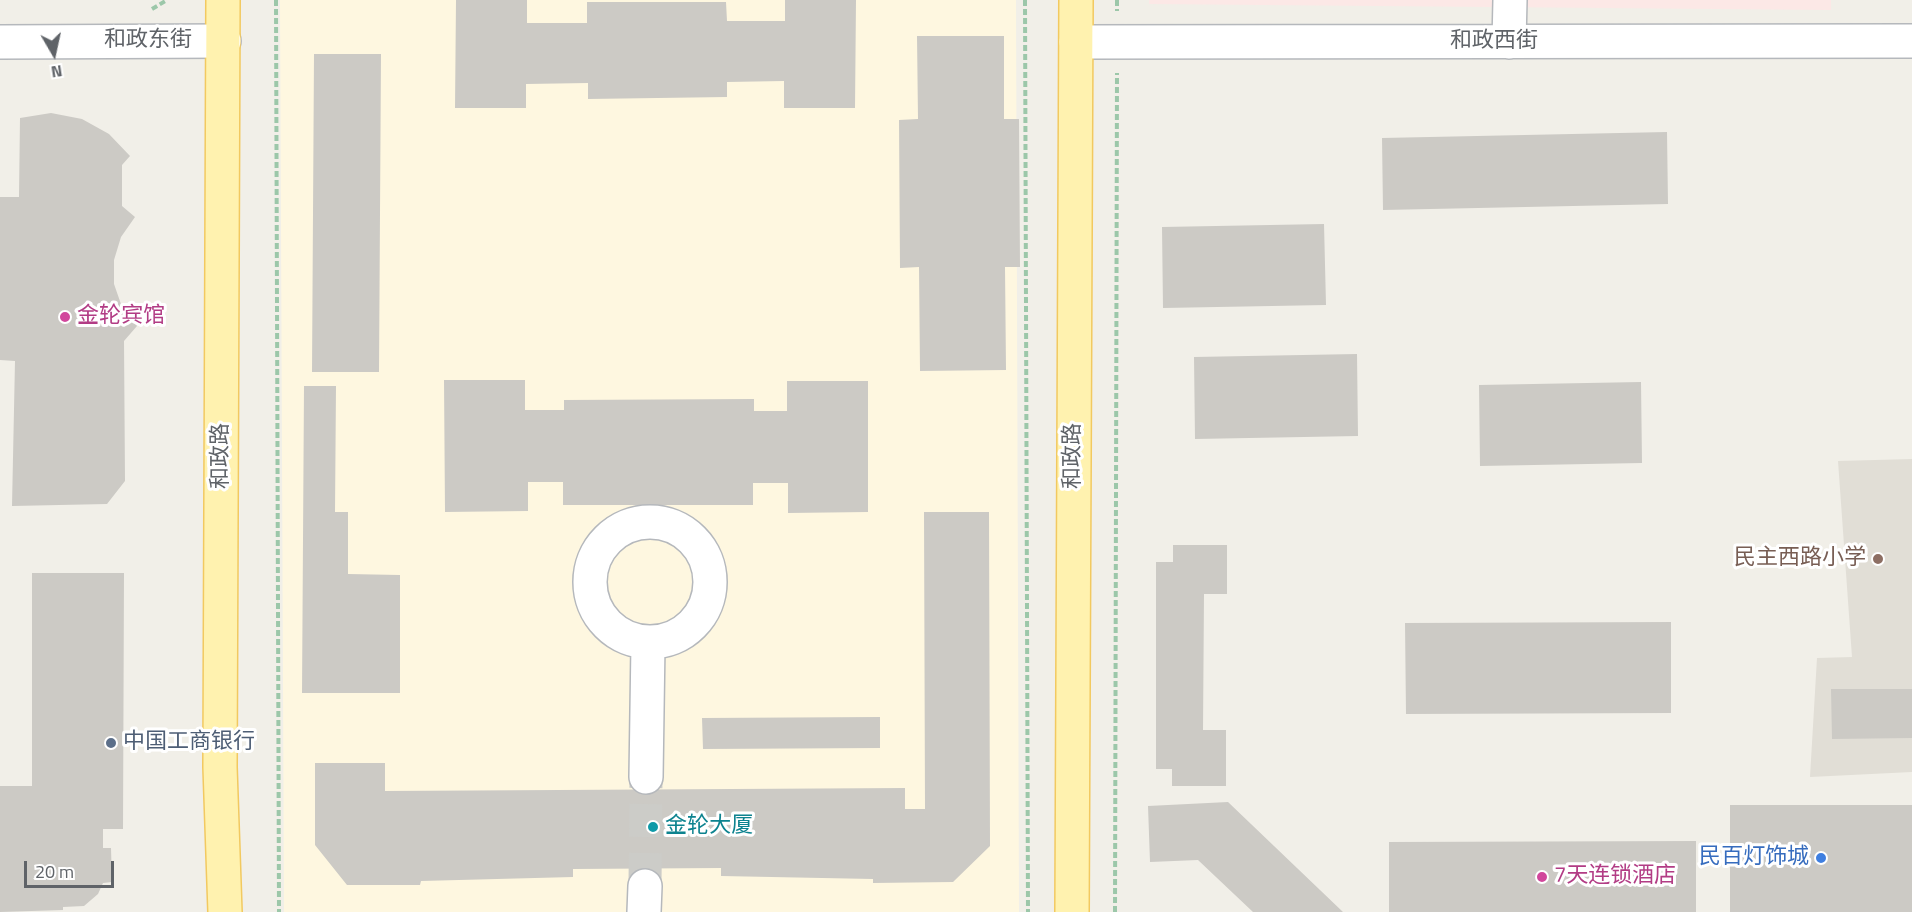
<!DOCTYPE html>
<meta charset="utf-8">
<style>
body{margin:0}
#map{position:relative;width:1912px;height:912px;overflow:hidden;background:#f1efe8;font-family:"Titillium Web",sans-serif}
canvas{display:block}
.north{position:absolute;left:24px;top:24px;width:60px;height:60px;-webkit-text-stroke:4px #fff;paint-order:stroke;rotate:171deg;font-size:16px;font-weight:700;line-height:24px;text-align:center;color:#5f6368}
.north::after{content:'';display:block;margin:auto;width:21px;height:27px;background:#5f6368;clip-path:polygon(50% 0,100% 100%,50% 72%,0 100%)}
.scale{position:absolute;left:24px;top:861px;width:90px;height:27px;box-sizing:border-box;border:3px solid #5f6368;border-top:0;padding-left:8px;font-size:18px;line-height:21px;white-space:nowrap;color:#5f6368;-webkit-text-stroke:4px #fff;paint-order:stroke}
</style>
<div id="map">
<canvas width="1912" height="912"></canvas>
<div class="north">N</div>
<div class="scale">20 m</div>
</div>
<script>
const ctx = document.querySelector('canvas').getContext('2d');
ctx.lineJoin = 'round';
function paint(path, color) { ctx.fillStyle = color; ctx.fill(path, 'evenodd'); }
function trace(path, color, width, dash) { ctx.strokeStyle = color; ctx.lineWidth = width; ctx.lineCap = dash ? 'butt' : 'round'; ctx.setLineDash(dash || []); ctx.stroke(path); }
function drawText(font, color, halo, rows, align = 'center') {
  ctx.font = font + ' "Titillium Web","Noto Sans SC",sans-serif'; ctx.lineWidth = 6; ctx.setLineDash([]); ctx.textBaseline = 'middle'; ctx.strokeStyle = halo; ctx.fillStyle = color; for (const [text, x, y, turn = 0] of rows) {
    ctx.save(); ctx.translate(x, y); ctx.rotate((+turn || 0) * Math.PI / 180); ctx.textAlign = isNaN(turn) ? turn : align; if (halo) ctx.strokeText(text, 0, 0); ctx.fillText(text, 0, 0); ctx.restore();
  }
}
const commercial = new Path2D(`
 M280,0H1016L1019,912H284Z`);
const education = new Path2D(`
 M1912,459V772L1810,777L1817,658L1852,657L1838,461Z`);
const medical = new Path2D(`
 M1149,0H1831V10L1149,4Z`);
const building = new Path2D(`
 M456,0H527V23H587V2H726L727,21H785V0H856L855,108H784V81L727,82V97L588,99V83L526,84V108H455Z
 M917,36H1004V119H1019L1020,267H1005L1006,370L920,371L919,267L900,268L899,120L918,119Z
 M314,54H381L379,372H312Z
 M51,113L82,119L109,134L130,156L122,165V206L135,217L121,237L114,260V284L122,307L137,326L124,341L125,481L107,504L12,506L15,361L0,360V197H19L20,118Z
 M1667,132L1668,204L1383,210L1382,138Z
 M1324,224L1326,305L1163,308L1162,227Z
 M1357,354L1358,436L1195,439L1194,357Z
 M444,380H525V410H564V400L754,399V411H787V381H868V512L788,513V483H753V505H563V482H528V511L445,512Z
 M1641,382L1642,463L1480,466L1479,385Z
 M304,386H336L335,512H348V574L400,575V693H302Z
 M924,512H989L990,846L953,882L873,883V879L721,876V868L573,869V877L421,881L420,885H347L315,845V763H385V791L905,788V809H925Z
 M1173,545H1227V594H1204L1203,730H1226V786H1172V769H1156V562H1173Z
 M32,573H124L123,829H103V848H111L112,882L103,883L98,894L84,906L63,907V910L0,912V786H32Z
 M1671,622V713L1406,714L1405,623Z
 M1831,689H1912V738L1832,739Z
 M880,717V748L703,749L702,718Z
 M1228,802L1343,912H1253L1198,860L1150,862L1148,806Z
 M1730,805H1912V912H1730Z
 M1696,841V912H1389V842Z`);
const minorTunnel = new Path2D(`
 M645,886L646,777`);
const path = new Path2D(`
 M276,0L279,912
 M1025,0L1028,912
 M1117,0V11
 M152,9L167,0
 M1115,912L1117,73`);
const minor = new Path2D(`
 M0,42L224,41
 M1076,42L1912,41
 M1509,42L1510,0
 M590 582a60 60 0 1 1 120 0a60 60 0 1 1-120 0Z
 M646,777L648,644
 M644,912L645,886`);
const major = new Path2D(`
 M223,0L220,767L225,912
 M1072,912L1076,0`);
const markers = [
 [65,317,6,"#d1479c"],
 [1878,559,6,"#8d6e63"],
 [111,743,6,"#5c6f8a"],
 [653,827,6,"#0f9aa8"],
 [1821,858,6,"#3f7fe0"],
 [1542,877,6,"#d1479c"]
];
const streetNames = [
 ["和政东街",148,41],
 ["和政西街",1494,42],
 ["和政路",222,456,-90],
 ["和政路",1074,456,-90]
];
const hotelNames = [
 ["金轮宾馆",77,317],
 ["7天连锁酒店",1554,877]
];
const educationNames = [
 ["民主西路小学",1866,559]
];
const serviceNames = [
 ["中国工商银行",123,743]
];
const cultureNames = [
 ["金轮大厦",665,827]
];
const shopNames = [
 ["民百灯饰城",1809,858]
];
paint(commercial, '#fef7e0');
paint(education, '#e1ded6');
paint(medical, '#fce8e6');
paint(building, '#cccac5');
trace(minorTunnel, '#ccccc8', 33, [33, 16]);
trace(minor, '#b5b8bc', 36);
trace(major, '#f2c960', 36);
trace(path, '#9cc7a9', 4, [6, 3]);
trace(minor, '#fff', 33);
trace(major, '#fff2af', 33);
for (const [x, y, r, color] of markers) { const dot = new Path2D(); dot.arc(x, y, r, 0, 2 * Math.PI); ctx.fillStyle = color; ctx.fill(dot); trace(dot, '#fff', 2); }
drawText('22px', '#5f6368', '#fff', streetNames);
drawText('22px', '#b23c85', '#fff', hotelNames, 'left');
drawText('22px', '#785e54', '#fff', educationNames, 'right');
drawText('22px', '#4e5e75', '#fff', serviceNames, 'left');
drawText('22px', '#0d838f', '#fff', cultureNames, 'left');
drawText('22px', '#366cbe', '#fff', shopNames, 'right');
</script>
